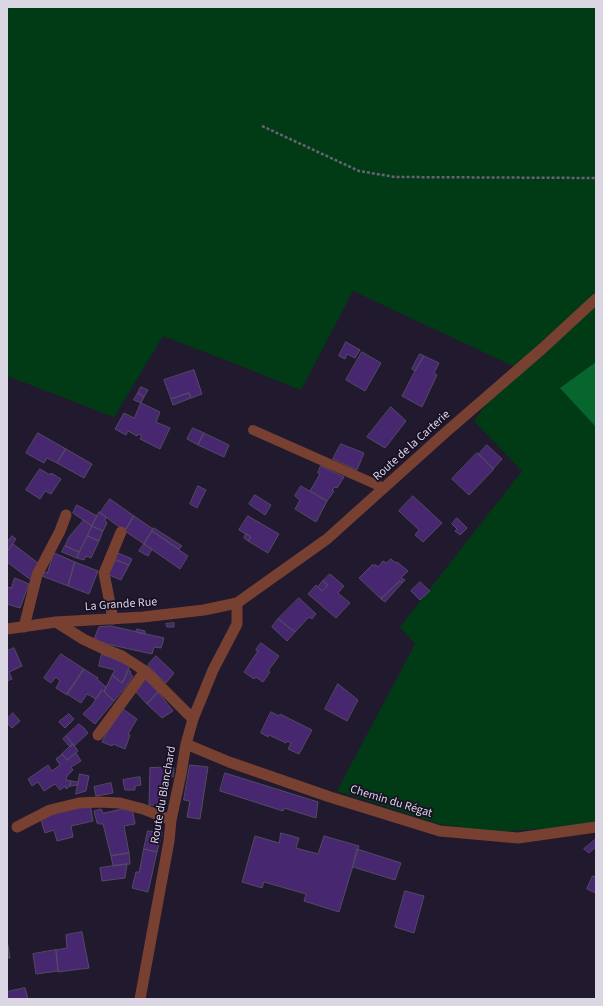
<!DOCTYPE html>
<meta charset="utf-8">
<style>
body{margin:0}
#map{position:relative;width:603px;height:1006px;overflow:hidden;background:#21192e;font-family:"Source Sans 3",sans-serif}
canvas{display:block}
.frame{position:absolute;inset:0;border:8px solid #dad6e4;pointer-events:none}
</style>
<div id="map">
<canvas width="603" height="1006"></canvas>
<div class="frame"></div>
</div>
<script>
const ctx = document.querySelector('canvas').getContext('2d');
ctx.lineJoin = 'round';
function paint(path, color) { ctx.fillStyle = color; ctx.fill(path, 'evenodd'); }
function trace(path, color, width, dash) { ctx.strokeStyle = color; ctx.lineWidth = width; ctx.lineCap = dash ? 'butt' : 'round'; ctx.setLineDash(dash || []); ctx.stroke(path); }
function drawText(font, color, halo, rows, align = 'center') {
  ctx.font = font + ' "Source Sans 3",sans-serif'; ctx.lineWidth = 3.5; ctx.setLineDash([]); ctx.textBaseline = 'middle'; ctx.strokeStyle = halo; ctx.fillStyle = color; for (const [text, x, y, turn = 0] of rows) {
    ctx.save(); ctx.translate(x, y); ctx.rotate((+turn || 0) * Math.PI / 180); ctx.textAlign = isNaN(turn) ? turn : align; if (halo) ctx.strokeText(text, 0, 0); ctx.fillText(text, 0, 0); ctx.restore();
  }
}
const green = new Path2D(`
 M7,7H596V825L496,832L439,824L337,791L415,644L400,627L522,471L474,421L513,366L353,291L301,390L238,365L163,336L114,417L7,376Z`);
const forest = new Path2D(`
 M596,362V427L560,388Z`);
const building = new Path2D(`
 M346,342L360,350L355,358L347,354L345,359L339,356Z
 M362,352L381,363L365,391L346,380Z
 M420,354L424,356L415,371L412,369Z
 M424,356L439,363L434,373L437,375L428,394L422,407L402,396L415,371Z
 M194,370L202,394L191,398L189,393L171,399L164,380Z
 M141,387L148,390L144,397L138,393Z
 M138,393L144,397L141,403L134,400Z
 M189,393L191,398L173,405L171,399Z
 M141,403L160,412L156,422L170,428L160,449L140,439L142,436L138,434L137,436L128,431L126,435L115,429L124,413L134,418Z
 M391,407L406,421L385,448L367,437Z
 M193,428L204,433L198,445L187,439Z
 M38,433L66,449L57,463L47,458L44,463L26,453Z
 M204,433L229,445L224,457L198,445Z
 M341,444L364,453L357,470L333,459Z
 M487,445L502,459L493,469L479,454Z
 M66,449L92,464L84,478L57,463Z
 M477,453L494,469L469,495L452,479Z
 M321,466L344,477L337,488L335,487L332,490L334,491L327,501L310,491L320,474L318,473Z
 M40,469L50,475L51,473L61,479L51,494L45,491L40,499L26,490Z
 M198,486L206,490L197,508L190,504Z
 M301,486L327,501L316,522L295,509L300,500L295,496Z
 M255,495L271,505L265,515L249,504Z
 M413,496L442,523L423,542L415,535L419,530L399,511Z
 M110,499L134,516L125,531L100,513Z
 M77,505L97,516L92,526L73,513Z
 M99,512L106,517L105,520L107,523L103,531L92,526Z
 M134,516L153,529L144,544L125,531Z
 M248,516L279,534L268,553L248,541L251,537L239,530Z
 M457,518L467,528L460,535L455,531L457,529L452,524Z
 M84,520L92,526L79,552L65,546L69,537Z
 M92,526L103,531L99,541L88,536Z
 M154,528L182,546L179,549L152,531Z
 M152,531L188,556L180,569L144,544Z
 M246,534L251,537L248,541L244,538Z
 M12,536L16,539L7,552V539L9,540Z
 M88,536L99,541L91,558L86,556L84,560L77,558Z
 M13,544L38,563L31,580L7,562V552Z
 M144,544L152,549L148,556L139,551Z
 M65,546L79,552L77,558L62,552Z
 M54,553L75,562L68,586L42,576L43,571L47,573Z
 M118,553L132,559L129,565L116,560Z
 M391,559L396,563L397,562L408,571L401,578L405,580L402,583L400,581L381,599L359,578L372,565H376L378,567L383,561L386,563Z
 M116,560L129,565L121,580L109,575Z
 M75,562L98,571L89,594L68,586Z
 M330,574L344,586L338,593L350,603L336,618L308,594L316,585L322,591L328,585L323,581Z
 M15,578L29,584L20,608L7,604V587L11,588Z
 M323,581L328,585L322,591L318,587Z
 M400,581L402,583L385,602L381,599Z
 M420,582L430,591L420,600L411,591Z
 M299,598L316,614L312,619L309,617L295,632L278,619Z
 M278,619L295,632L287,641L272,627Z
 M174,623V627H167L166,624Z
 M111,626L164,638L161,648L154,647L152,654L107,644L94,639L99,627Z
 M137,629L145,631V634L136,632Z
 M261,643L279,656L268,671L270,672L263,682L256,677L254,679L244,672L258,651L256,650Z
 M14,648L22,666L9,672L12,679L7,681V651Z
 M61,654L84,669L67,695L56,688L60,681L56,677L51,683L44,678Z
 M102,654L130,666L122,683L112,675L115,670L99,666Z
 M156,656L174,673L166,683L157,675L148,665Z
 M84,669L98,678L97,679L106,687L104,692L102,690L96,699L87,694L81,703L67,694Z
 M129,670L131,672L130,674L133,676L127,685L114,701L104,692L112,675L122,683Z
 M146,680L158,692L147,704L135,691Z
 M338,684L358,700L347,721L325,709Z
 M102,690L114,701L95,724L83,714L92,705Z
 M158,692L173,711L162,718L147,704Z
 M123,709L137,719L128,734L130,735L125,749L113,744L112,746L102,742L106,734Z
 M271,712L279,716L280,714L312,730L299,754L288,749L291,743L287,741L286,743L269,735L268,737L261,733Z
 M13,713L20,721L12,728L7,723V719Z
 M69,714L74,719L65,728L59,722Z
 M79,724L84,728L88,733L74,746L66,736Z
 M66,736L73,744L70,747L63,739Z
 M73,744L78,751L67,760L62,754Z
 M76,753L81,761L71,767L73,770L67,776L66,780L71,781L70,786L66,789L65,786L60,790L55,784L44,791L38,782L32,786L28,779L48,765L52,771L60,765L56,759L62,754L67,760Z
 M190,765L208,767L200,819L187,817L190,801L184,800Z
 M168,767L174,768L173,777L167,776L166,805H149L150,768Z
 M225,773L318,802L316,818L284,808L283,811L220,791Z
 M80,774L89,776L86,791L76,794Z
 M140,777L141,785L135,786V790H125L123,780Z
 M71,781L78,782V785L70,786Z
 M111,783L113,793L96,796L94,787Z
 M90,804L93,821L71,826L73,837L57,841L54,830L45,833L40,817Z
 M132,807L135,824L124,826L129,853L111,856L103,824H99L97,823L94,811L101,809L103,813Z
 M148,831L162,832L157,852L144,849Z
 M281,833L299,838L296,848L318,854L324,836L359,846L339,912L304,901L306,894L264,882L262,888L242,882L255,836L279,843Z
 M595,840L596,841V847L589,853L584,849Z
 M144,849L157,852L148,892L132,888L136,872H139Z
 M357,849L401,863L395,880L353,867Z
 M129,853L130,864L113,866L111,856Z
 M127,864L125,878L102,881L100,868Z
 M593,876L596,877V893L587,889Z
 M405,891L424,896L414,933L395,927Z
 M82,932L89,968L58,972L56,950L67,948L66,935Z
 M7,940L10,958H7Z
 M56,950L58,971L36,974L33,954Z
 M25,988L28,999H7V992Z`);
const path = new Path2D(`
 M262,126L359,171L395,177L596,178`);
const service = new Path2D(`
 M253,430L384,488`);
const minor = new Path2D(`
 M113,619L104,573L121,532
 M56,622L83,639L104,649L122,656L145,671L193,719
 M24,627L37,575L60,531L66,515
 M98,735L145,671
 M186,744L229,762L330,797L440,831L518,838L596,827
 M17,827L50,810L79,803L98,802L120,803L143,809L171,820
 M140,999L169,841L171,820L181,774L186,744L193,719L213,670L237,624V603`);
const tertiary = new Path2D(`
 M7,629L56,622L143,617L204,610L237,603L327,539L446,432L543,348L596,299`);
const streetNames = [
 ["Route de la Carterie",412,446,-42],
 ["La Grande Rue",121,605,-4],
 ["Route du Blanchard",164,795,-80],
 ["Chemin du Régat",391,802,17]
];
paint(green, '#003b16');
paint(forest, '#06662e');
paint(building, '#472870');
trace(building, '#534a63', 1);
trace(path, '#696275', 2.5, [3, 2]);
trace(service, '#774031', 10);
trace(minor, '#774031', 11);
trace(tertiary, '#774031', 11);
drawText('12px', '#dad6e4', '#181024', streetNames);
</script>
